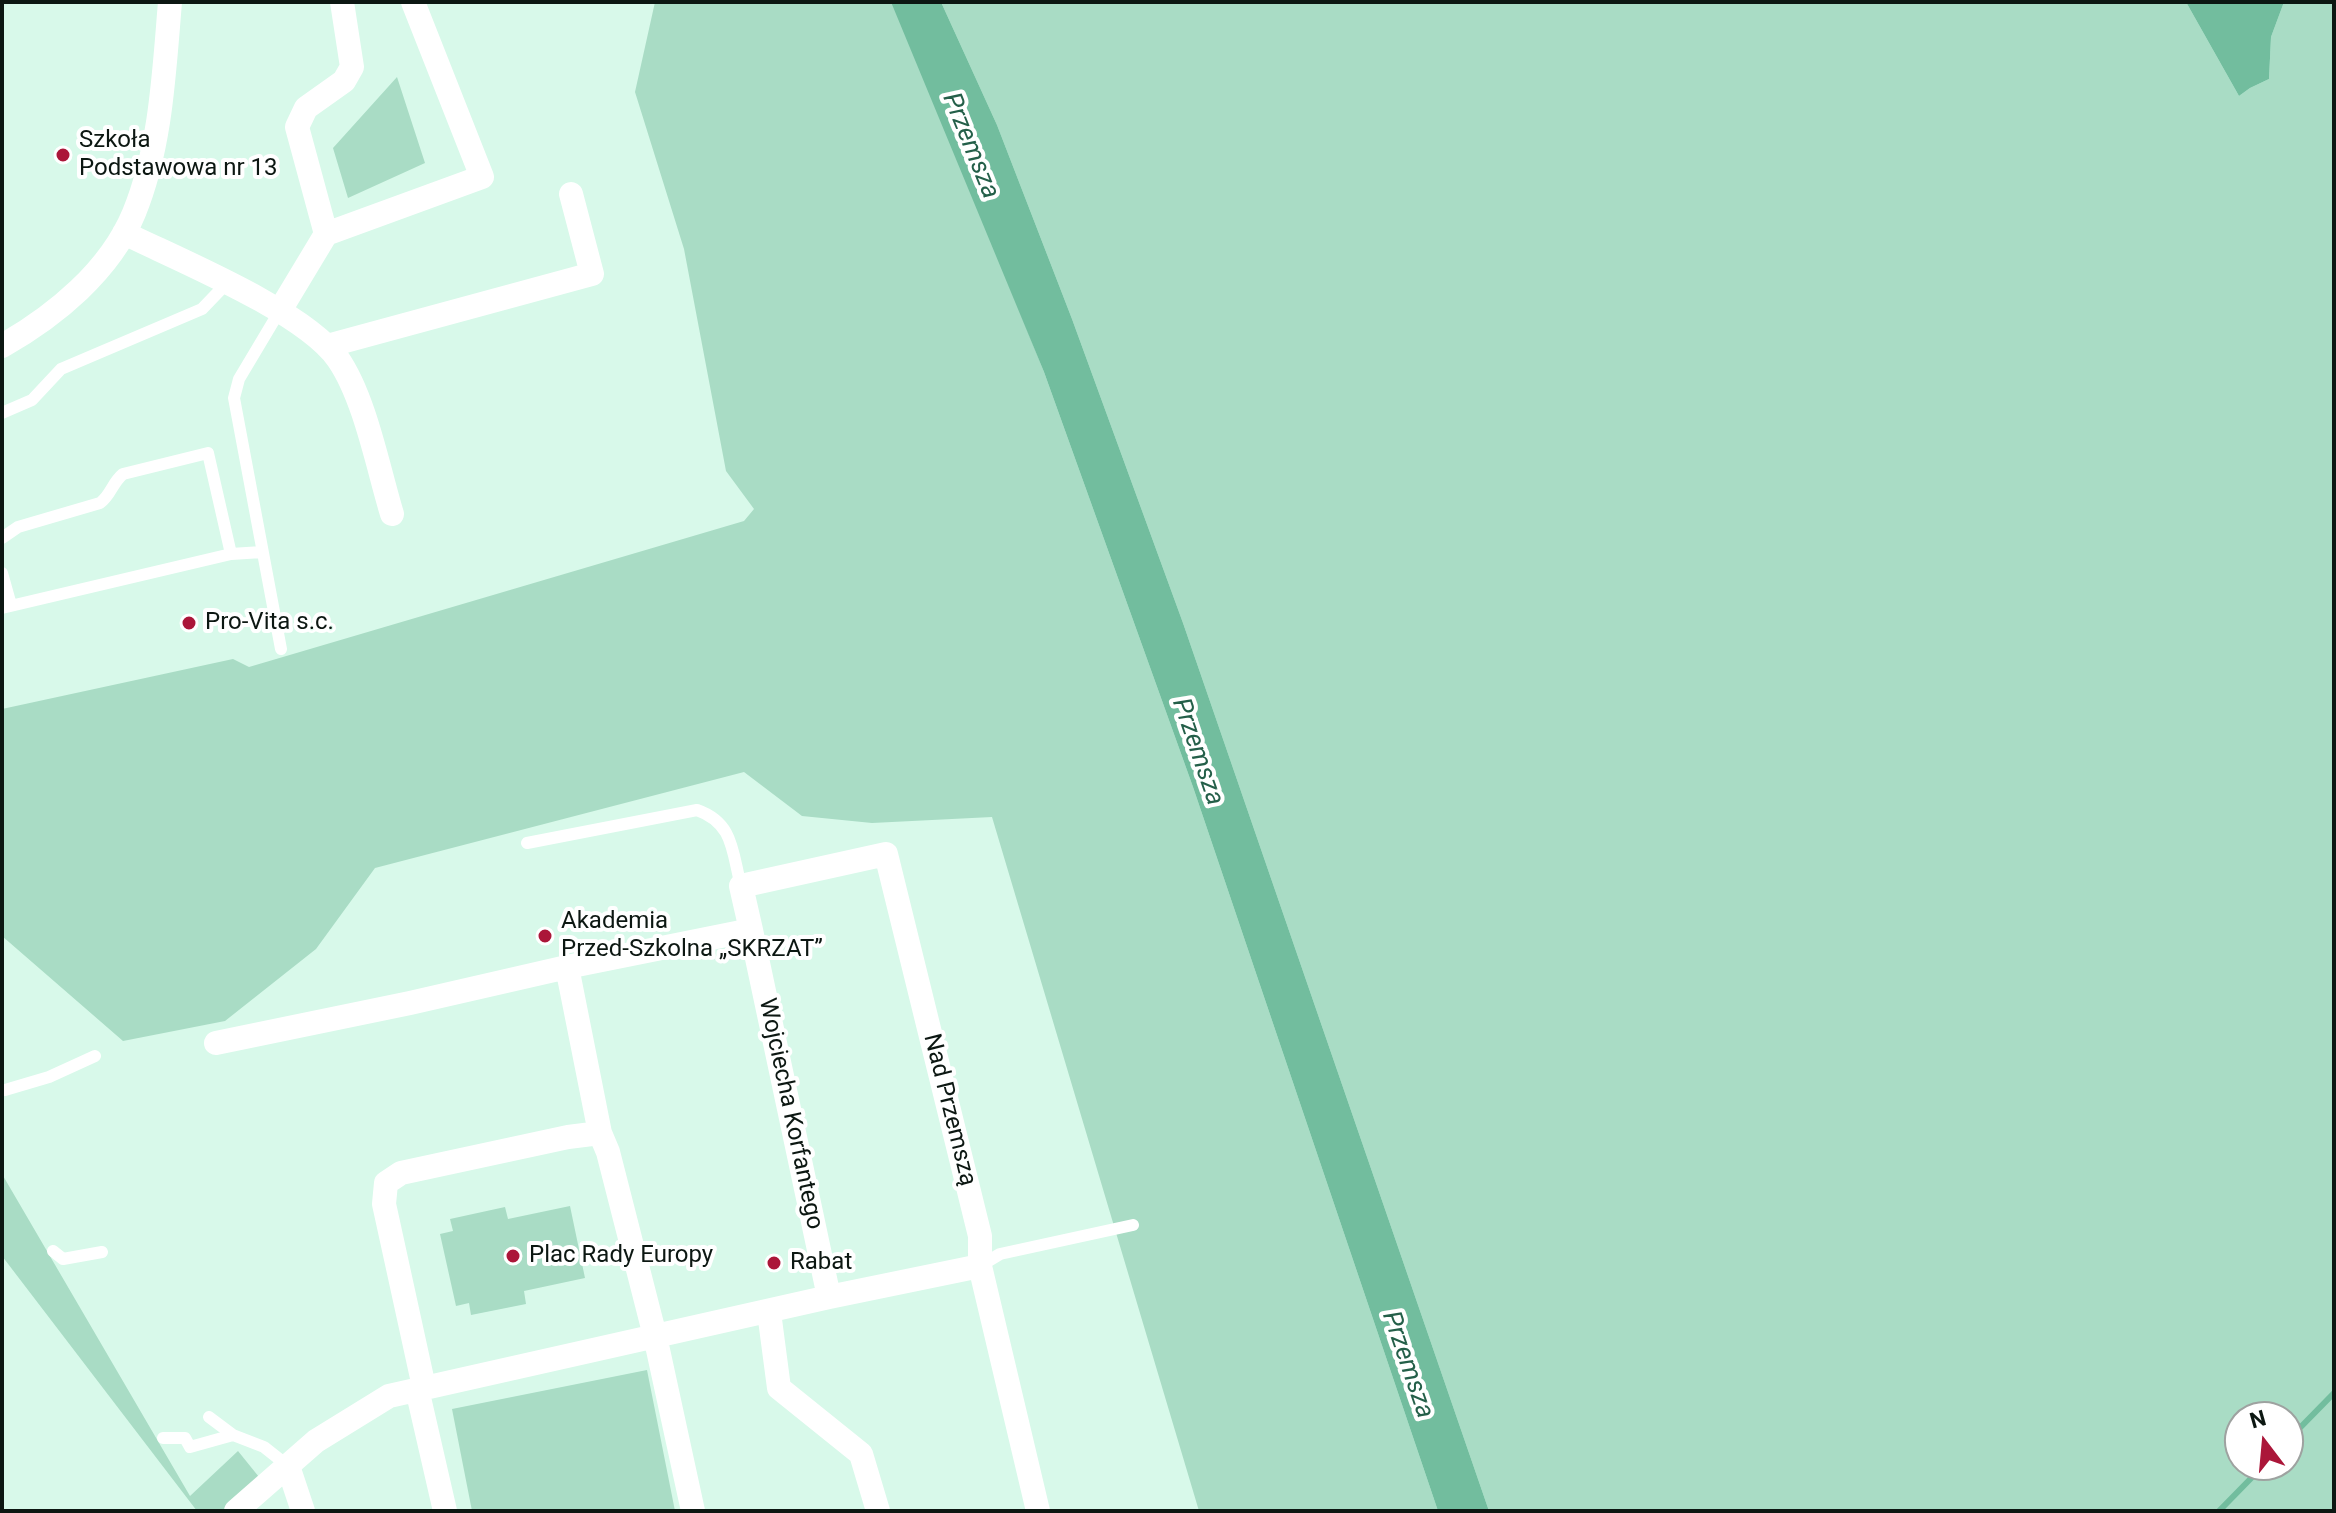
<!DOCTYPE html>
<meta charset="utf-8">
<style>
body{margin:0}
#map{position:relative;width:2336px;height:1513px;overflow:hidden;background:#d8f9ea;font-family:Roboto,sans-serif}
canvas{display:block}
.frame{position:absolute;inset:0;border:4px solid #0c1712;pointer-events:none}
.north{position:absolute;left:2224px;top:1401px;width:80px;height:80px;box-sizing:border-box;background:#fff;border:2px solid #9ea2a0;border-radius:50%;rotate:344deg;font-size:22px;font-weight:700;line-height:32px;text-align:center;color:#0c1712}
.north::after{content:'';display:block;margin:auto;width:28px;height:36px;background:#ab1639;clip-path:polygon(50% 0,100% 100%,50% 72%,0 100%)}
</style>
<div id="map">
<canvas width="2336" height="1513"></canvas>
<div class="frame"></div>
<div class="north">N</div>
</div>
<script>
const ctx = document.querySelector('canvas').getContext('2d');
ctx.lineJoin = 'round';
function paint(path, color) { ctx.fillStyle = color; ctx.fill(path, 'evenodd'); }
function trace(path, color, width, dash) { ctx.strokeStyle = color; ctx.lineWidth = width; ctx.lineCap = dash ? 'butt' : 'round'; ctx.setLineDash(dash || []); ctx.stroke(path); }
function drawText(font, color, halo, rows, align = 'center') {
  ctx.font = font + ' Roboto,sans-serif'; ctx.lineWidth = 8; ctx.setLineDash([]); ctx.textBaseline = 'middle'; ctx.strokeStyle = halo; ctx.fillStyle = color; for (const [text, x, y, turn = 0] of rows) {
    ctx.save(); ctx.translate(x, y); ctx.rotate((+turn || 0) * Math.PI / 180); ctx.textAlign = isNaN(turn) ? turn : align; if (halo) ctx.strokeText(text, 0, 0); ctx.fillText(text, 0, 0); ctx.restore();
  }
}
const green = new Path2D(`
 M655,2H892L912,43L1044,372L1193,787L1438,1511H1199L992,817L872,823L802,816L744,772L375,868L316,949L225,1021L123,1041L2,936V709L233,659L249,667L744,521L754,509L726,471L684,249L635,92Z
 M941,2H2186L2239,96L2250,88L2269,79L2271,37L2284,2H2334V1511H1489L1183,623L1072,319L997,125ZM2240,1417H2288V1465H2240Z
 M397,77L425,163L348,198L333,148Z
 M2,1174L190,1496L238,1451L259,1477L225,1511H197L2,1256Z
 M570,1206L585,1278L524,1291L526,1304L471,1315L469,1303L456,1306L440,1234L453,1231L450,1219L505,1207L508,1219Z
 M647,1370L675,1511H472L452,1409Z`);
const water = new Path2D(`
 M891,2H941L997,125L1072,319L1183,623L1489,1511H1438L1193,787L1044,372Z
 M2186,2H2284L2271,37L2269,79L2250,88L2239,96Z`);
const stream = new Path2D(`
 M2288,1440L2334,1393
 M2219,1511L2264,1465`);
const service = new Path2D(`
 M279,312L239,379L234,398L281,649
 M2,413L32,400L61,369L202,309L226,284
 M2,538L18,527L100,503C111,495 112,483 123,474L208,453L231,554
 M2,573L11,605
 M2,608L231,554L262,552
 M527,843L697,810C734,823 732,852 741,886
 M5,1090L49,1077L95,1056
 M53,1251L63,1259L102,1252
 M980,1266L1000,1254L1133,1225
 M233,1435L264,1447L288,1466
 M163,1438H185L190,1447L233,1435L209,1417`);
const minor = new Path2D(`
 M124,233C179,260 304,311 338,359C365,398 378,468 392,514
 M326,234L297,127L306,108L344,81L352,67L342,2
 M279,312L326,234L482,177L413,2
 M2,346C55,316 110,271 134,213C161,147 164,73 170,2
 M327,346L592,274L571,194
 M751,930L741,886L886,854L980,1236V1266L1038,1511
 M567,967L751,930L829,1297
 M216,1043L410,1003L567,967L600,1133
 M769,1312L779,1388L861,1454L878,1511
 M424,1387L384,1204L386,1183L401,1173L568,1137L600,1133L608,1152L655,1336L693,1511
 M417,1389L445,1511
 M288,1466L303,1511
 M236,1511L316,1441L389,1396L829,1297L980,1266`);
const markers = [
 [63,155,8,"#ab1639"],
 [189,623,8,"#ab1639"],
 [545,936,8,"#ab1639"],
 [513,1256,8,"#ab1639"],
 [774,1263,8,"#ab1639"]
];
const poiNames = [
 ["Szkoła",79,141],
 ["Podstawowa nr 13",79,169],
 ["Pro-Vita s.c.",205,623],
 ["Akademia",561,922],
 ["Przed-Szkolna „SKRZAT”",561,950],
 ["Plac Rady Europy",529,1256],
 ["Rabat",790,1263]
];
const streetNames = [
 ["Nad Przemszą",949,1110,76],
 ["Wojciecha Korfantego",790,1114,78]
];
const waterNames = [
 ["Przemsza",970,146,68],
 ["Przemsza",1197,752,71],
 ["Przemsza",1407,1365,71]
];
paint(green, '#a9dcc5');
paint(water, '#72bd9e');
trace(stream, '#72bd9e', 6);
trace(service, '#fff', 12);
trace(minor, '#fff', 24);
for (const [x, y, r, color] of markers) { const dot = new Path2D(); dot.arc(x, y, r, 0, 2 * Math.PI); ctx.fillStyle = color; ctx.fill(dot); trace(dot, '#fff', 3); }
drawText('24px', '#0c1712', '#fff', poiNames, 'left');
drawText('24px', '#0c1712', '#fff', streetNames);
drawText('italic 26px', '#245f49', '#fff', waterNames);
</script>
